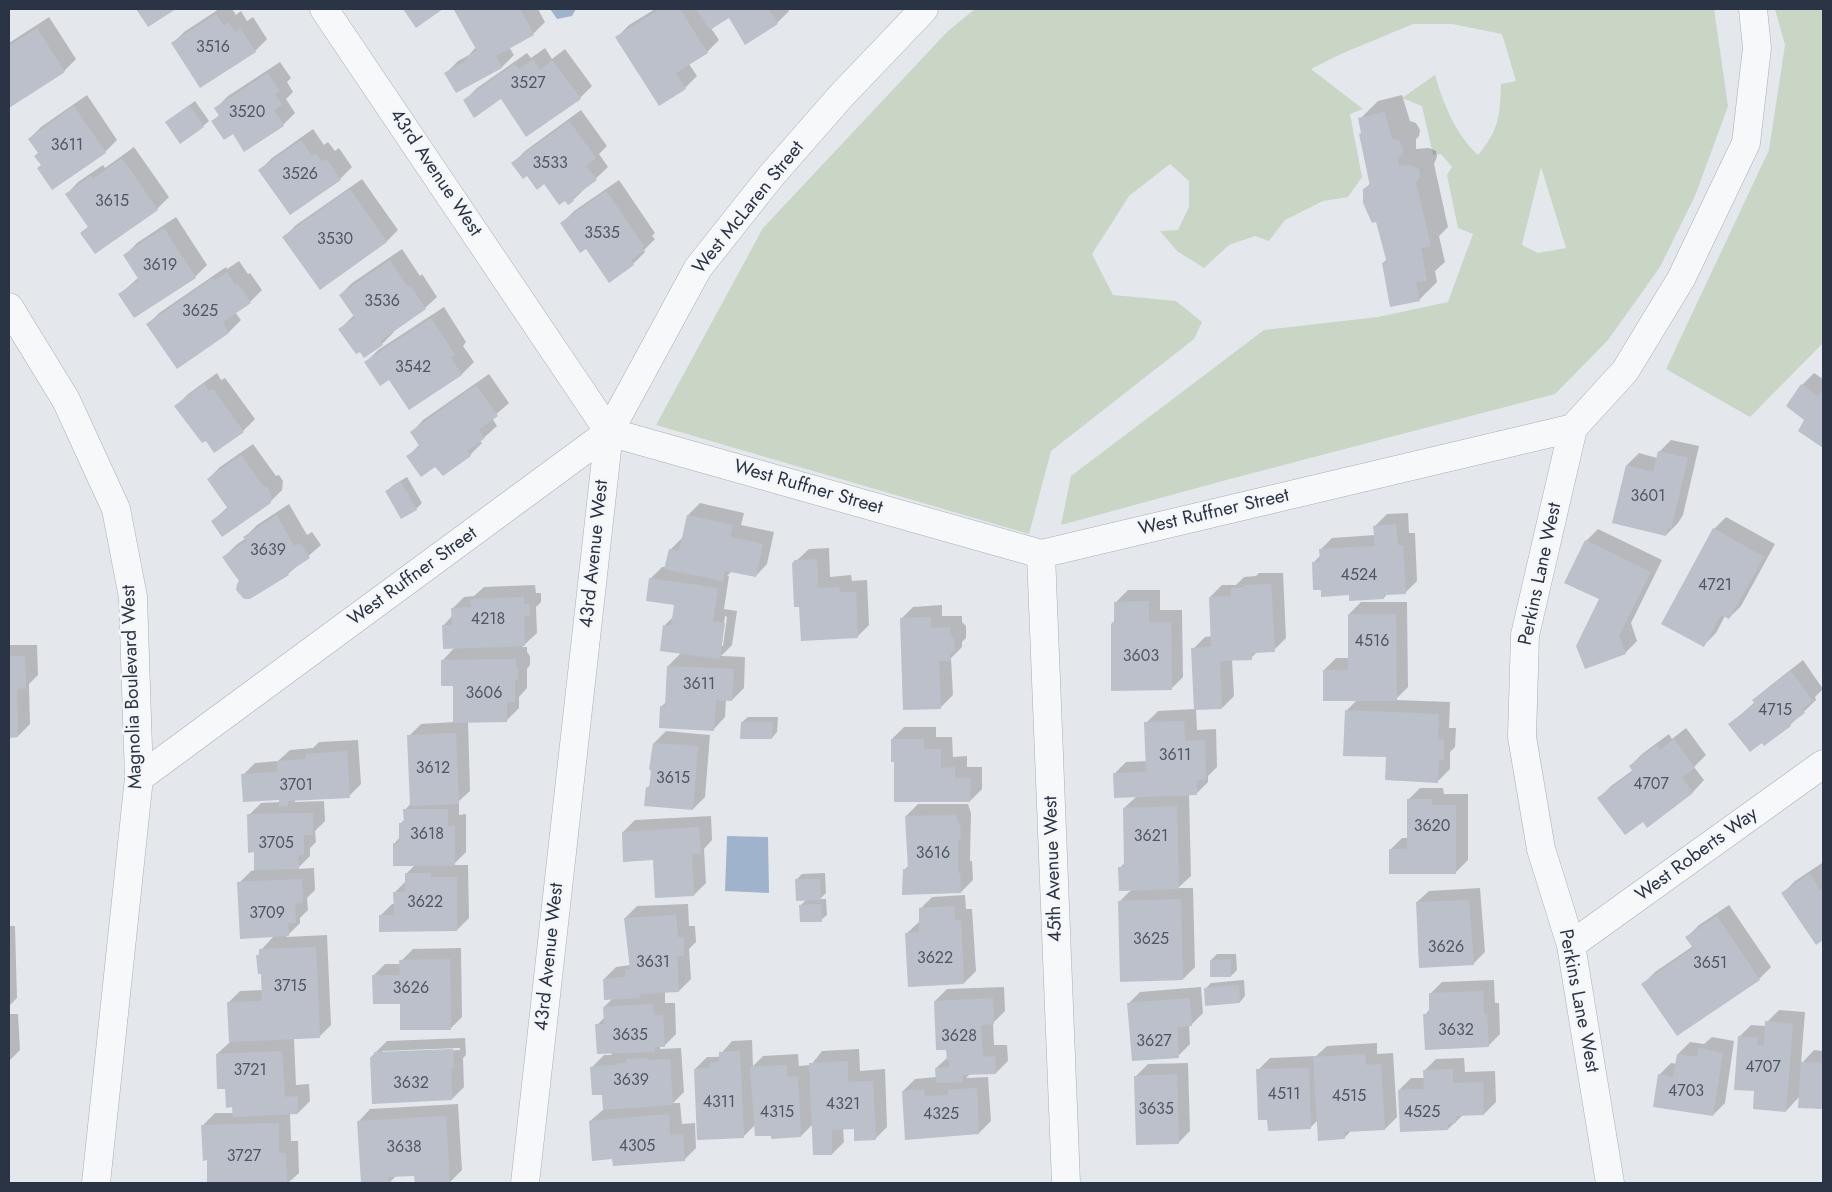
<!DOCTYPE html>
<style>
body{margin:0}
#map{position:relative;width:1832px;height:1192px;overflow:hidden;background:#e4e7ec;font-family:Jost,sans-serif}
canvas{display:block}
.frame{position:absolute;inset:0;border:10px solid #2b3445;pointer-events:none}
</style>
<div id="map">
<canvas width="1832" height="1192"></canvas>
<div class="frame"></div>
</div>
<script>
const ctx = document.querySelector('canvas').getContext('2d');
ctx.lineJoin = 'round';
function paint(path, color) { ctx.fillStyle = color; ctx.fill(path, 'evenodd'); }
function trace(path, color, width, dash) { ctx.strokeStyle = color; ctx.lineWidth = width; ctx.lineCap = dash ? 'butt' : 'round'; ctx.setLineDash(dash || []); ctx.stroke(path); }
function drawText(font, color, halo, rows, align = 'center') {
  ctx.font = font + ' Jost,sans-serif'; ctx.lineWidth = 5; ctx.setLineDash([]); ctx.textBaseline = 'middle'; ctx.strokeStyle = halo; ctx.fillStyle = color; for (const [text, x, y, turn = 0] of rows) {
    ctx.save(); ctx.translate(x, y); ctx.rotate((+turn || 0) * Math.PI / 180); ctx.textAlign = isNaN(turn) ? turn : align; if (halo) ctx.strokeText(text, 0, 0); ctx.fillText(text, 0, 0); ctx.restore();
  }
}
const green = new Path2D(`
 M975,9H1714L1728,106L1695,196L1660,267L1608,340L1555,394L1230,479L1061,525L1071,476L1264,330L1378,317L1448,302L1473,234L1458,228L1447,175L1452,167L1441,154L1433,155L1422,106L1402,98L1435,75C1443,103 1456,135 1478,155C1499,130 1500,116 1501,84L1516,81L1502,34L1452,24H1413L1341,54L1311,69L1363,109L1350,114L1362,177L1348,197L1323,201L1285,220L1269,241L1255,236L1229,245L1204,268L1177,251L1160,231L1178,230L1189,207V181L1170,164L1129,196L1092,254L1113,295L1176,301L1202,322L1194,339L1051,451L1029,534L656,425L763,228L947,32ZM1541,167L1566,248L1538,253L1522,245Z
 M1775,9H1823V343L1750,417L1666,369L1769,150L1785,45Z`);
const water = new Path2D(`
 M550,9H576L572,16L557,19Z
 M727,836L768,837L769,893L725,891Z`);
const shadow = new Path2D(`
 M219,9H232L236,15L241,11L247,21L253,17L267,39L255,51L172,44L184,32Z
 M457,9H538L545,22L533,34L509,47L514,55L502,67L457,92L446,73L458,61L469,55L476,47L456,10Z
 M655,9H788L789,11L777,23L746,43L729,17L711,28L719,40L707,52L689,64L697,76L685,88L617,37L629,25Z
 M49,17L76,59L64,71L9,107V43Z
 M545,48L552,59L565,49L592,86L580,98L502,97L465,100L477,88L527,53L531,58Z
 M280,62L291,78L287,82L293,92L286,99L295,113L283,125L245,150L233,132L213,121L220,114L216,108L228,96Z
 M87,95L117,140L105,152L53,189L42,164L39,153L29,139L41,127Z
 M1402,95L1410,121L1416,123L1420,130L1419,136L1416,139V149L1429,148L1436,151L1437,157L1434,164L1448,227L1439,236L1445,262L1435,271L1437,282L1419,300L1383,263L1387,259L1377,221L1364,189L1371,183L1360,119L1378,101Z
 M195,101L209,121L203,126L167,122Z
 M581,110L607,146L599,154L608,167L573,200L527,174L513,163L525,151Z
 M313,129L324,145L328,142L335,151L339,148L352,167L340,179L290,213L260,170L272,158Z
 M134,147L169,197L157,209L81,233L89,226L67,194L78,182L103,165L105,168Z
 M362,179L398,230L386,242L284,237L296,225Z
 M619,180L655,233L652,236L655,239L644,250L645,252L633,264L586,247L562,223L574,211Z
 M176,217L207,265L195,277L120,294L139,277L125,255L137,243Z
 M402,249L420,276L422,274L437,297L425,308L393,331L394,332L382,344L340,329L354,315L340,295L352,283Z
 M239,261L248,274L250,273L262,290L250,302L235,312L241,320L229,332L177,367L148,324L159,313L226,267L227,269Z
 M444,307L466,342L463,346L474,362L462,374L409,408L390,378L366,362L378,350Z
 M217,373L221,380L225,378L255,419L243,431L176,406L188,394Z
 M1814,373L1823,379V446L1800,431L1806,419L1788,406L1802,385Z
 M489,374L509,403L492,418L497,426L480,441L482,443L470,455L435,465L408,456L420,444L412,432L423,420Z
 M1671,440L1699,446L1683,515L1678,523L1666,535L1627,465L1639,453L1657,458L1659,452Z
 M253,444L276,476L279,475L283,481L282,490L270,502L212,521L228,507L208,479L220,467Z
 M407,477L422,503L416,509L387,491L392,486Z
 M700,503L744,513L741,525L774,532L767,564L756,576L732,571L727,576H729L724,609L737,611L732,645L721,656L745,657L744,688L732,700H726L725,717L714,729L661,707L666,702L668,666L682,652L665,625L674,616L675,604L650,579L662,567H666L670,550L682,538H683L688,515ZM725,616L727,617L723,646H721Z
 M289,504L307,535L312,532L321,545L288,574L249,598L241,581L224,557L236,545L246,538L245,537L257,525Z
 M1408,513L1409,533H1415L1417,581L1405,593H1388L1384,598L1350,594L1322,588L1313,563L1321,555L1320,550L1332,538L1375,535V526L1387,514Z
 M1726,517L1775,544L1741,606L1729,618L1725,616L1716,633L1704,645L1714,529Z
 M1598,529L1662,560L1631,623L1637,641L1625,653L1601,599L1586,541Z
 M829,548L830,577L851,575L852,581L867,580L869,625L857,637L801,606L794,563L809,549Z
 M1259,573H1283L1286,638L1274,650L1258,651L1251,658L1232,659L1234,696L1222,708L1196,709L1197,730L1216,729L1217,767L1208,776V782L1196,794H1189L1191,876L1178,888H1193L1195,967L1183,979L1120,901L1132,889L1120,868L1125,862L1124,808L1137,796L1114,774L1126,762L1147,761L1146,723L1158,711L1195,709L1193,649L1205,637L1212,636L1210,597L1222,585H1236L1244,577L1256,576Z
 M535,585L536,593H541V602L536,607L537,633L522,647H527V652L530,656V665L527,669V688L519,697V708L507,720L468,721L470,791L459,801V815L466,814V852L453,865H468L469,918L457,930L380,916L392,904H395V892L406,881V874L416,864L394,844L400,837V824L405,819V810L411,803L409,736L421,724L455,722L454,685L442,661L455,647L443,626L452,616V609L464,597L474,596L484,587Z
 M1128,590H1160V610H1182L1183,677L1171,689L1115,621L1116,602Z
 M1361,602H1407L1408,687L1395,700L1450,702L1449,728H1456L1455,747L1450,752V769L1438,781L1388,756L1346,711L1357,700L1324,670L1336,658H1349V614Z
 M942,605V616H962V622L966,626V638L962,642V647L951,658L953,695L941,707L901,619L913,607Z
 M9,645H37L38,675L29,684L30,724L18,736L9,737Z
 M1803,660L1823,689L1815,697L1816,700L1790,725L1730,724L1755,702L1754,700L1766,689Z
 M748,717H778L777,732L772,738L742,722Z
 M904,727H936V737H952L953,757L967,756V767H982V789L970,801L892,739Z
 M1686,728L1706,755L1694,767L1704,780L1693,792L1647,826L1643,820L1599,798L1611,786L1633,770L1630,766L1642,754L1669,734L1672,739Z
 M666,731L710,735L705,797L693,809L647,788L651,784V757L654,743Z
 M358,740L361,784L349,796L295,800V802L324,801L325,821L315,831L316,842L310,848V856L297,869L314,868L315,890L307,898L308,910L300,918V923L286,937L327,935L331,1025L319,1037L294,1038L296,1085L309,1084L310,1101L298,1113H290L291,1141H298L299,1173L288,1183H208V1159L203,1125L215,1113H234L217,1054L230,1042L228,1003L240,991L263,990L262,973L258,955L261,952V950L274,936L239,883L251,871L255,870V851L249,815L261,803L280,802V799L243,775L255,763L278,761L290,750L313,748L319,742Z
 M1420,788H1443L1444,794H1468V860L1456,872L1390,850L1402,838H1408V800Z
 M918,804H968L971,813L970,861H972L973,880L961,892L904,870L909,865L906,816Z
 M711,816L712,840L704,849L706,883L694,895L623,832L635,820Z
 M1822,863L1823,938L1816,943L1783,893L1795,881Z
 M825,873L826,893L820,899H826L827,915L821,920L800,906L807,899L796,880L802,874Z
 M1480,888L1485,952L1473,964L1417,902L1429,891Z
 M965,895L966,909H972L976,971L964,983L907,933L920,921V909L932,897Z
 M688,904L689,926H695L696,942L689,949L691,979L679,991L665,992V1003H675L676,1034L664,1046H660V1049L681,1048L684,1092L673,1103H680L682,1124L695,1123L696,1148L684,1160L590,1121L604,1109L603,1094L592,1067L604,1055H612L597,1025L605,1017L604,1007L613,998L604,979L616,967L630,965L625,918L637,906Z
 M1729,905L1771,967L1759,979L1677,1034L1643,984L1655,972L1693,946L1687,937L1699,925Z
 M9,926H15L17,998L9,1006Z
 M461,948L462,1017L450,1029L401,1002L373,976L385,964H401V961L413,949Z
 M1217,954H1236L1237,970L1231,976L1211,960Z
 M1244,980L1245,996L1240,1002L1205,989L1211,983Z
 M1494,980L1495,1003H1499L1500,1034L1488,1046L1425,1015L1430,1009V994L1442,982Z
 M1004,987L1005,1011L993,1023L994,1045H1007L1008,1061L996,1073L970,1074L966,1078L988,1077L991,1121L979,1133L903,1091L915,1079L937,1077L936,1068L948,1057L935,1001L947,989Z
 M1201,987L1203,1013L1191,1025H1189L1190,1044L1178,1056L1128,1004L1140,992Z
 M1779,1010L1805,1012L1801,1064L1814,1050L1823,1051V1108L1800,1107V1096L1786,1111L1755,1090L1739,1037L1751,1025L1766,1026L1767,1022Z
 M9,1014H18L20,1050L9,1061Z
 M1712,1037L1734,1041L1725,1103L1713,1115L1659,1075L1671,1063L1677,1064L1678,1054L1690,1042L1704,1044Z
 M465,1038L466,1055L463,1058L464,1087L452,1099L371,1057L387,1041ZM460,1048V1050L382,1053V1051Z
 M752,1040L753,1066L763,1056L798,1054L799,1066L811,1065L822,1051L859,1049L860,1071L885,1069L887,1127L875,1139L855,1128H843L844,1142L832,1154L813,1124L801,1136L772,1134L755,1125L744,1136L695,1069L707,1057H718L732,1041Z
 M1377,1043V1054L1393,1053L1397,1117L1385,1129L1351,1131L1344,1138L1318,1120L1310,1128L1258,1070L1270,1058L1316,1056L1327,1046Z
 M1464,1058L1465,1072L1495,1071L1496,1102L1484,1114L1463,1115L1448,1129L1399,1090L1411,1078H1425L1424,1071L1436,1059Z
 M1188,1063L1190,1131L1178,1143L1136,1076L1148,1064Z
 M458,1104L462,1170L450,1182L416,1183V1174L397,1175L389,1183H362L359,1121L370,1109Z`);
const building = new Path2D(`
 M136,9H176L148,27Z
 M403,9H443L416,28Z
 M457,9H520L534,35L496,56L502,68L456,93L444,73L467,60L465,57L477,51L454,10Z
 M660,9H680L708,53L676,73L686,89L659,106L615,37Z
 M696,9H769L778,24L745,45L729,18L710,30Z
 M216,14L224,26L228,22L235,32L240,28L256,52L200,88L171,43Z
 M37,28L65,72L9,108V46Z
 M533,59L540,70L552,60L581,99L526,137L501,99L474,118L463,100L514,64L519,69Z
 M268,73L280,91L275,94L282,105L274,110L284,126L244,152L233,134L224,140L211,121L219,116L214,108Z
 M189,105L204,127L180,144L165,122Z
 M74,106L106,153L52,190L37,168L41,165L34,156L38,153L28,139Z
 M1385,112L1392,139L1399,140L1403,148L1402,155L1398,158L1399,166L1411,165L1419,169L1420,176L1416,183L1431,246L1421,248L1427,281L1416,282L1420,301L1390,307L1382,263H1387L1376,222L1372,223L1363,203V189L1370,186L1359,134L1361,133L1358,118Z
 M569,121L596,158L586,166L597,180L572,198L574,201L568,205L565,201L559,205L544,184L537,190L527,176L523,179L511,163Z
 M301,140L312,156L316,153L322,162L327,159L341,180L290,215L258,170Z
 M122,158L158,210L95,254L80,233L88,227L65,194L91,176L93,179Z
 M350,189L387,242L320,290L282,237Z
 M606,191L644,246L641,248L644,251L631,260L634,265L609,283L586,249L580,253L560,223Z
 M164,228L196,278L134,318L118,294L139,280L123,255Z
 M390,260L408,287L410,285L426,309L380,341L383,345L364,358L360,352L356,354L338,329L355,318L339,295Z
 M227,272L235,285L238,284L251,303L223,322L229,333L177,369L146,324L213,278L215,280Z
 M431,318L455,355L451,358L462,375L409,410L389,380L380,386L364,362Z
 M204,384L209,391L213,389L244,432L214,453L206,441L202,443L174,406Z
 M1801,384L1818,396L1823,390V448L1798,431L1804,420L1786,406Z
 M476,385L498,416L479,429L485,438L467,451L471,456L443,476L435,467L421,477L406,456L420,447L410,432Z
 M1658,451L1688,458L1671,529L1668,528L1666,536L1612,523L1626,465L1653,472Z
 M241,455L264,487H267L271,493V503L222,537L211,521L228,509L207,479Z
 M401,482L417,510L401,519L385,491Z
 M277,515L294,546L300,543L310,558L287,573L289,575L250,599H244L236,590L237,584L239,581L222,557L247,541L243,537Z
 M687,515L733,525L730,537L763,544L756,577L725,571L723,581L664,569L669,549L679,551Z
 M1396,524L1398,545H1403L1406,594L1384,595V599L1349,601V595L1321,597V590H1313L1312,562H1320L1319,549L1375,546L1373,526Z
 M1713,528L1764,557L1729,619L1721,615L1704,647L1661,624Z
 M1585,540L1651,572L1619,636L1626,654L1585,669L1576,646L1599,599L1564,583Z
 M817,559L818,588L839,587L840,592H856L858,638L801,641L799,607H794L792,563L795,560Z
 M649,578L718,588L713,621L725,623L720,659L660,651L663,625L671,626L674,605L646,601Z
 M1271,584L1275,652L1252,653V660L1220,661L1222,709L1194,710L1191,648L1211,647L1209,597L1231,596V588L1245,587V585Z
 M524,597V604H529L530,615L524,616L525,646L443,649L442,625H452L451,608L471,607L470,599Z
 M1149,601V622H1171L1172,690L1111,691V624L1114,621V602Z
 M1348,614H1396L1397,701H1323V670H1348Z
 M931,617V628L950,627V634L954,639L955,651L950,654L951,661H939L941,709L903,710L900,618Z
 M9,656H25L26,688L17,689L18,737L9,738Z
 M516,659V665L518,668V679L515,681V702H507V722L453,723V686H441V660Z
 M667,666L734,669L732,701L716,700L714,731L659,728L660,706L665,707Z
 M1791,671L1813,701L1802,709L1805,713L1790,724L1791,726L1764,746L1762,743L1750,752L1728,724L1755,704L1752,700Z
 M1345,710L1439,714L1438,739L1444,740V760H1439L1438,783L1385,780L1386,757L1343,756Z
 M1184,721L1185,741L1205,740L1206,780H1197V795L1114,798L1113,773L1146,772L1144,722Z
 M741,722H773L772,739H740Z
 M456,733L459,804L410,806L407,735Z
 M891,739H924V749H941V768L955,767V778H971L970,802H894V762H891Z
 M1674,739L1695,768L1682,777L1693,793L1647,828L1643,822L1625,835L1597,798L1633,772L1629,766L1657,745L1660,750Z
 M653,743L698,746L693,810L644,806L646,787L649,788L651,771L649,769Z
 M347,751L350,798L288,801V806L279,807V800L243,802L241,774L277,772V761L306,759V754Z
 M1407,799H1432V805H1456V874H1389V849H1407Z
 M1177,806L1179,889L1119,891L1118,867H1124L1123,808Z
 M403,809H448V826H455V866H393V843H399V823H404Z
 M313,813V835H304V855H298L299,869L254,870V852L248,853L247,814Z
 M956,815L957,820L960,826L961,838L958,840V873H960L961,893L902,895L903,869H908L905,816Z
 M699,827L701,854H692L694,896L655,898L653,860L623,862L622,832Z
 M405,873H431V877H457V931L379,932V915H394L393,892H405Z
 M1810,874L1820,890L1823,888V940L1816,945L1781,893Z
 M302,879L303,903L295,904L296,923H288L289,936L240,939L237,882Z
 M795,879H820L821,900L796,901Z
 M1181,899L1183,980L1120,982L1118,901Z
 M1469,900L1474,965L1419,968L1416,902Z
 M821,904L822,922H800L799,905Z
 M954,906L955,920H961L964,984L908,987L905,933L919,932V908Z
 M676,915L678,937H684V956H677L679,992L640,994V998L604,1000L603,979L625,977V969H630L624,918Z
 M1717,916L1760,980L1677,1036L1641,984L1693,948L1685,937Z
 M316,947L320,1038L229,1042L227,1002L262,1001L261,974H258L256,955H259V949Z
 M450,959L451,1030H400V1004H373L372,975H400L399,960Z
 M1231,959V977H1210V960Z
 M1239,985L1240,1003L1205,1006L1204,988Z
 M1483,991L1484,1014H1487L1489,1047L1425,1050L1423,1014H1429V993Z
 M993,998L994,1024L981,1025L983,1057L995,1056L996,1074L963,1075V1082L936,1083L935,1068L949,1067V1060H947L946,1050H936L934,1001Z
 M1190,998L1192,1026L1177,1027L1179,1058L1132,1061L1127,1003Z
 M653,1004L654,1015H663L665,1047H654L655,1052L597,1054L595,1024H604L603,1007Z
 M1765,1021L1793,1024L1786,1112L1753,1109L1754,1091L1734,1090L1738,1036L1758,1038L1757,1045L1764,1046Z
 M1699,1048L1723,1053L1713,1116L1653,1107L1658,1074L1673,1077L1677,1054L1697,1057Z
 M453,1049L454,1068H451L452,1100L372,1104L370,1057H374V1052Z
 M282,1051L285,1097L298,1096V1114L233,1117L232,1107L226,1108L225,1089H217L216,1054Z
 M740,1051L744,1138L697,1140L694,1069L710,1068V1063L719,1062V1052Z
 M1365,1054L1366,1065L1381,1064L1385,1130L1344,1132L1345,1139L1318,1141L1313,1057Z
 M648,1058V1060L670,1059L673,1105L603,1110L602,1095H592L590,1067L618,1065V1063H626V1059Z
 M848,1061V1082L873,1081L876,1140L854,1141V1129L832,1130V1155H813L809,1063Z
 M1801,1062L1823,1063V1109L1798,1108Z
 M787,1065V1077L798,1076L801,1137L771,1139V1136H755L750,1067Z
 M1309,1068L1311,1129L1268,1131L1267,1120H1258L1256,1069Z
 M1453,1069V1083L1483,1082L1484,1115L1456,1116V1123L1448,1124V1130L1400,1132L1398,1090L1424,1089L1423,1070Z
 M1177,1074L1179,1144L1136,1145L1134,1076Z
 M977,1088L979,1134L905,1140L902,1091L924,1089L925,1096L948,1095V1090Z
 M669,1114L670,1135L683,1134L685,1161L613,1166L612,1159L592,1161L589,1121Z
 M446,1116L450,1183H415L414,1176L388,1177L389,1183H361L357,1121Z
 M279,1123V1153H286L287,1183H207V1160L203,1161L201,1125Z`);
const minor = new Path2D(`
 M324,9L609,432L525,1183
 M609,432L698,268L771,176L841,96L924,9
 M1041,554L1066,1183
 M139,778L609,432L1041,554L1573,428
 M1571,945L1823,764
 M1610,1183L1571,945L1541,849L1522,737L1525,635L1573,428L1625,371L1681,279L1746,143L1757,48L1753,9`);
const tertiary = new Path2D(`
 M9,307L66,400L116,509L133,597L139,778L96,1183`);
const numberNames = [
 ["3516",213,48],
 ["3527",528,84],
 ["3520",247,113],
 ["3611",67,146],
 ["3533",550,164],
 ["3526",300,175],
 ["3615",112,202],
 ["3535",602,234],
 ["3530",335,240],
 ["3619",160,266],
 ["3536",382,302],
 ["3625",200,312],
 ["3542",413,368],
 ["3601",1648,497],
 ["3639",268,551],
 ["4524",1359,576],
 ["4721",1715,586],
 ["4218",488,620],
 ["4516",1372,642],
 ["3603",1141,657],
 ["3611",699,685],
 ["3606",484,694],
 ["4715",1775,711],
 ["3611",1175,756],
 ["3612",433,769],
 ["3615",673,779],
 ["4707",1651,785],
 ["3701",296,786],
 ["3620",1432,827],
 ["3618",427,835],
 ["3621",1151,837],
 ["3705",276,844],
 ["3616",933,854],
 ["3622",425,903],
 ["3709",267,914],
 ["3625",1151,940],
 ["3626",1446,948],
 ["3622",935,959],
 ["3631",653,963],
 ["3651",1710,964],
 ["3715",290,987],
 ["3626",411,989],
 ["3632",1456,1031],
 ["3635",630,1036],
 ["3628",959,1037],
 ["3627",1154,1042],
 ["4707",1763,1068],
 ["3721",250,1071],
 ["3639",631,1081],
 ["3632",411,1084],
 ["4703",1686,1092],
 ["4511",1284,1095],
 ["4515",1349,1097],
 ["4311",719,1103],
 ["4321",843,1105],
 ["3635",1156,1110],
 ["4315",777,1113],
 ["4525",1422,1113],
 ["4325",941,1115],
 ["4305",637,1147],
 ["3638",404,1148],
 ["3727",244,1157]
];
const streetNames = [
 ["43rd Avenue West",435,173,56],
 ["West McLaren Street",749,208,-51],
 ["West Ruffner Street",808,488,16],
 ["West Ruffner Street",1214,513,-13],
 ["43rd Avenue West",595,554,-84],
 ["Perkins Lane West",1541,574,-78],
 ["West Ruffner Street",413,577,-36],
 ["Magnolia Boulevard West",133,687,-92],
 ["West Roberts Way",1697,855,-36],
 ["45th Avenue West",1054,869,-92],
 ["43rd Avenue West",550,957,-84],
 ["Perkins Lane West",1578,1001,79]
];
paint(green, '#c9d6c5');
paint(water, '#9fb4cc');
paint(shadow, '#0003');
paint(building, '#bbc0ca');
trace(minor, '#a9aeb7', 29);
trace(tertiary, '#a9aeb7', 29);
trace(minor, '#f7f8fa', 28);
trace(tertiary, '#f7f8fa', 28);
drawText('16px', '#4f5766', null, numberNames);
drawText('19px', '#2b3445', '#f4f6f9', streetNames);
</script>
